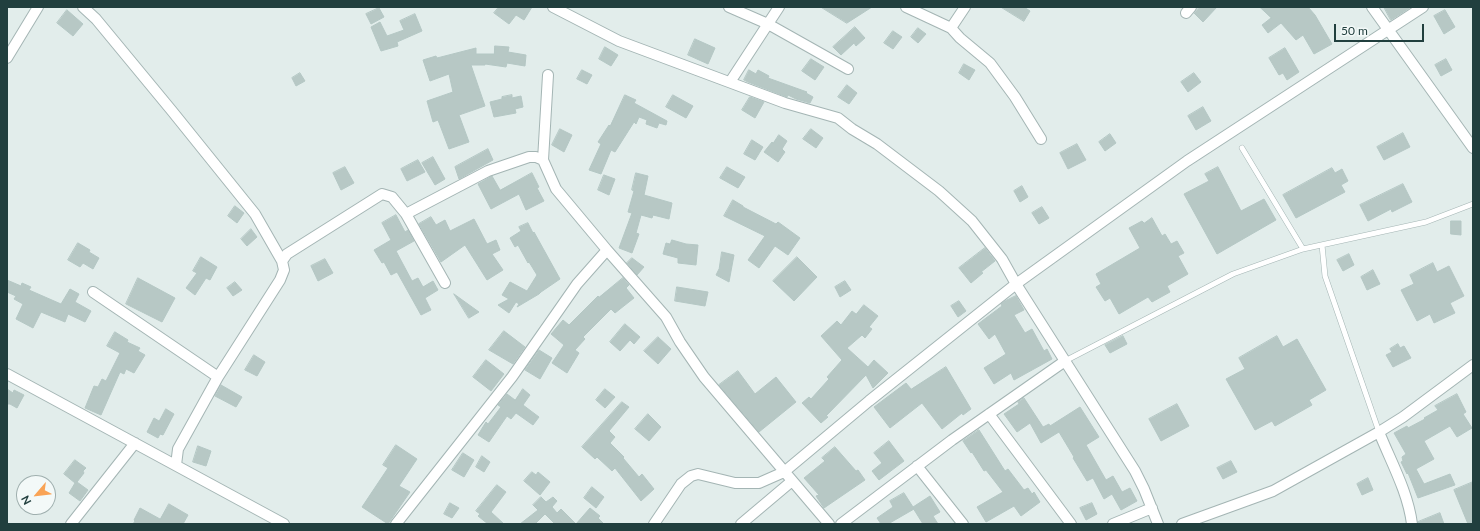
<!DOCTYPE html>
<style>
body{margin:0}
#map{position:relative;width:1480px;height:531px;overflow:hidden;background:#e2edeb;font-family:Lato,sans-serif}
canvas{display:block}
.frame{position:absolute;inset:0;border:8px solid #213f3e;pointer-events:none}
.north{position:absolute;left:16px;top:475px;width:40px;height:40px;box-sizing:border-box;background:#f3f9f8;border:1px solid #9fafae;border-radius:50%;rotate:242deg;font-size:11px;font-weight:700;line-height:16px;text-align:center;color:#213f3e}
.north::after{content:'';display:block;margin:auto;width:14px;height:18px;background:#f9a355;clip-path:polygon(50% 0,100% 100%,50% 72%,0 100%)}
.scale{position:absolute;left:1334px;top:24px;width:90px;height:18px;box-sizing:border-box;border:2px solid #213f3e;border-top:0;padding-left:5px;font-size:12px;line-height:14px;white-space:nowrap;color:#213f3e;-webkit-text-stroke:3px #f3f9f8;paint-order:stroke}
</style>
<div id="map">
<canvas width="1480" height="531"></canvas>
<div class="frame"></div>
<div class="north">N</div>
<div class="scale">50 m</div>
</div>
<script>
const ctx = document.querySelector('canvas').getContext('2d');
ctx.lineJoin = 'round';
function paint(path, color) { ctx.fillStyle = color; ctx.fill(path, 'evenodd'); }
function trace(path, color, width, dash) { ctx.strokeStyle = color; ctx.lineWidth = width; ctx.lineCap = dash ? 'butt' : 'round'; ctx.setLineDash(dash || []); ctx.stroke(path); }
const building = new Path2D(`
 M499,7H532L524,20L516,15L509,24L494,13Z
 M821,7H872L847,23Z
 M1001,7H1024L1030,11L1024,21Z
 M1200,7H1217L1203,22L1194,13Z
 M1260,7H1308L1315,15L1332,44L1314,54L1303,35L1296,40L1281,23L1268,33L1262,25L1271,18Z
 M1384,7H1411L1391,20Z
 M379,8L384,17L371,24L366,14Z
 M67,10L83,24L73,36L57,23Z
 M1445,10L1455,27L1444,34L1434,16Z
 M415,14L422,31L397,42L398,46L381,51L371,27L380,22L387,36L404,30L400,21Z
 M855,27L865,38L856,46L854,43L841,55L833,47Z
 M918,28L926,34L918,43L911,37Z
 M893,31L902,37L893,49L884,43Z
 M695,39L715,48L708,64L688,55Z
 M495,46L509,47L508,52L526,55L525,66L507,63L506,67L485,64V65H471L485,106L459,115L469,142L449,149L438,120L433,122L427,101L453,92L449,74L430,81L423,60L436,56L437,58L476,48V54H494Z
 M605,47L618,55L611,66L599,59Z
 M1285,48L1299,72L1287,80L1283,73L1279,75L1269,58Z
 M811,59L824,67L815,80L802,71Z
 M1446,59L1452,70L1441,76L1435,65Z
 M964,64L975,70L969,80L959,73Z
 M582,70L592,75L587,84L577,79Z
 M749,70L756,74L758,70L769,76L768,78L807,92L806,93L813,97L810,103L796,99L788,95L787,97L748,82L744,80Z
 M300,73L305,81L296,86L292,78Z
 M1194,73L1201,82L1188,92L1181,82Z
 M847,85L857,93L849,104L838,97Z
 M512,95V98L521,96L523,107L515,109L516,113L494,117L490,102L502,99V97Z
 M625,95L636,100L634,103L667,121L666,125L659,123L657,128L646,124L647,120L639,117L636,124L634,122L615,152L611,150L601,174L589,170L601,144L598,142L609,125L610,126Z
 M673,95L693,106L686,118L666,107Z
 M750,97L764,102L755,118L742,110Z
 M1203,107L1211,121L1196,130L1188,116Z
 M560,129L572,135L564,152L552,145Z
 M811,129L823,138L816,148L803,139Z
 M1403,133L1410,147L1384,160L1377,147Z
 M1110,134L1116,143L1105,151L1099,142Z
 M779,135L787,141L782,149L785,152L778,162L764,152L772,142L773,143Z
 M752,140L763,147L755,160L744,154Z
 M1077,144L1086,160L1068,169L1060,153Z
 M488,149L493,160L459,179L455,167Z
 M433,157L445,179L435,185L422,163Z
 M418,160L425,172L407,181L401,169Z
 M345,167L354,183L341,190L333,173Z
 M727,167L745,177L738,188L720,178Z
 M1218,167L1241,211L1264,199L1276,220L1217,254L1184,194L1209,181L1205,174Z
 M1332,168L1335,173L1342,169L1348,181L1341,185L1345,192L1296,218L1283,195Z
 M532,173L539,187L537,188L544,201L526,210L519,194L491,209L478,184L492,176L500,190Z
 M636,173L648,176L644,195L672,203L669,219L653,215L652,218L641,215L636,233L639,234L632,253L619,248L632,213L628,212L634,191L632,190Z
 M604,175L615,179L609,195L598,190Z
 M1403,184L1412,202L1392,212L1391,209L1368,221L1360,205Z
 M1022,186L1028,197L1020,202L1014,191Z
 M733,200L743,206V207L776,224L778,222L800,238L788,255L775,246L759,268L748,260L765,236L724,216Z
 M235,206L244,213L237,223L228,216Z
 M1042,207L1049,218L1039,224L1032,213Z
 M396,215L405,232L408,230L414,241L396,251L412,281L418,278L423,287L433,281L438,290L425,298L431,310L421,315L397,272L391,275L384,262L382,263L374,250L391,240L382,223Z
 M431,217L436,225L445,220L450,231L474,219L487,244L496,240L500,250L492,254L503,270L487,280L465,245L441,262L419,224Z
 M1152,218L1162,236L1165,234L1171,244L1177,241L1184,253L1178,256L1188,274L1167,286L1170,292L1152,302L1148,297L1119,314L1110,298L1105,301L1096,287L1101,284L1096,274L1140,248L1129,228L1142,221L1144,223Z
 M1451,221H1461V235L1451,234Z
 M528,223L533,233L534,232L560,279L541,292L539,294L517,307L519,304L516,302L509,313L498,305L509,299L502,295L510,282L527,291L537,275L529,262L528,263L518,245L515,247L510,238L521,231L519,227Z
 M251,229L257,237L247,246L241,239Z
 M672,240L686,244L698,245L696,265L678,263V258L663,254L666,243L670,244Z
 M78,243L90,250L89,252L99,258L93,269L83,263L80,267L68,260Z
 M985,248L995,261L981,272L983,273L971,283L959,268Z
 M722,252L734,255L729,282L716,275L719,269Z
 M1349,254L1354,265L1343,271L1337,260Z
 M201,257L217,267L210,280L206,278L195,295L186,288L197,273L193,271Z
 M797,257L817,277L794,301L773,281Z
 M632,258L644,267L637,275L627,263Z
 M325,259L333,273L318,281L311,266Z
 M1433,263L1437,272L1449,266L1464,296L1450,303L1455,313L1434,323L1430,314L1417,321L1401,290L1414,284L1410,275Z
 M1373,270L1380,284L1367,290L1361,277Z
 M138,278L175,298L162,322L126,304Z
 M623,278L629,285L626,288L634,298L615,313L611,309L583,337L585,339L575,350L579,353L567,373L552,363L564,345L551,334L563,320L569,325L598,296L599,297Z
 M7,280L21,286L22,283L31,287L29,290L61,304L70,289L79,294L75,302L91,311L85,322L68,314L65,322L41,312L33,328L16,319L23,304L14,299L16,296L7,292Z
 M845,281L851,290L840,297L835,287Z
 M235,282L242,290L233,296L227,288Z
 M677,287L708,292L705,306L675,301Z
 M454,294L479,312L469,318Z
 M1016,296L1024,310L1014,315L1025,333L1032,329L1044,351L1047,349L1052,359L1014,380L1011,373L994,384L984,368L1006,354L995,334L989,339L978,324L1002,306L1001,304L1005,301Z
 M959,301L966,311L958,317L951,306Z
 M864,305L878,316L869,327L872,329L865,338L862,335L847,348L868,367L874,360L888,373L873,388L866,375L826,416L828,417L821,423L802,403L809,397L811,399L829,379L827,377L842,360L821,336L837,321L841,325L852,311L856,314Z
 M625,324L640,337L634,344L630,340L620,351L610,342Z
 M504,331L525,347L513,364L489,350Z
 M115,332L128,340L127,342L140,348L138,351L145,355L134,373L126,369L124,374L120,372L101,415L85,408L94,386L98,387L102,379L106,381L120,353L107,346Z
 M1123,336L1127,344L1110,353L1105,345Z
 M1277,336L1283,347L1297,339L1326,390L1309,400L1312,405L1275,426L1272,421L1255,430L1226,379L1245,369L1239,358Z
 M658,337L671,349L658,364L644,351Z
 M1398,344L1400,348L1404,346L1411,358L1393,367L1386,355L1392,352L1390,349Z
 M539,350L552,358L540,379L525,370Z
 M254,355L265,362L257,376L245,370Z
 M486,360L504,374L491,391L473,377Z
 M946,367L971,409L963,415L962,413L942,429L922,403L890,428L874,407L906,383L911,389Z
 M738,371L755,394L776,377L796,402L759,432L719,385Z
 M221,385L242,397L236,407L215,396Z
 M7,389L13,393L14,390L24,395L17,408L10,404H7Z
 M523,389L530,395L523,405L539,417L533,425L516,413L511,419L507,416L489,442L478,435L486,422L488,424L501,407L498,405L507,394L515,400Z
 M605,389L615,397L605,408L596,400Z
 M1457,394L1466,412L1463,414L1472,428L1457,437L1450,426L1424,441L1434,459L1416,469L1424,484L1450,474L1455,485L1418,498L1408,473L1407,474L1401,462L1403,461L1402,457L1406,454L1394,433L1407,426L1408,428L1425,419L1424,418L1438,410L1435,406Z
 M1024,398L1043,427L1049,424L1050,426L1080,407L1099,437L1086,445L1106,480L1113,476L1122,492L1130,488L1137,501L1121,510L1112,494L1104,499L1093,478L1087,481L1073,458L1074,457L1059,432L1041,443L1030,423L1017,432L1004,414L1019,404L1018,402Z
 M622,402L629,407L609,431L615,437L610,443L624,457L623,458L639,477L642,474L654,489L641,501L615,468L612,471L597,457L595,459L582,447Z
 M1177,404L1189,426L1161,441L1149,419Z
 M166,409L174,414L163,435L160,434L158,438L147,432L154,418L159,421Z
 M648,414L661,427L649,441L635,429Z
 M979,430L1005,471L1008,469L1024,490L1028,488L1032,494L1034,492L1040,502L1021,516L1014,506L986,522L977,507L1003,492L986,470L984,471L972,452L971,453L963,441Z
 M889,441L904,461L879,480L872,471L882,463L874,453Z
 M396,445L417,459L399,486L410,492L388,524L362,507L388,468L383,465Z
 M198,446L211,451L206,466L193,462Z
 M835,447L856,471L858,470L865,480L824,508L816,496L819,495L804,478L825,461L822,458Z
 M463,453L474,460L464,477L452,470Z
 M482,456L490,462L484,472L476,467Z
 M75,460L86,468L83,471L84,473L77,482L88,490L80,501L69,493L75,483L64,474Z
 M1231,461L1237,472L1223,479L1217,468Z
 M532,472L536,475L538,472L550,482L540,495L524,481Z
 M1368,478L1373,490L1362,495L1357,484Z
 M1473,482V524H1468L1454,490Z
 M497,485L506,492L491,512L504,524H488L478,516L480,514L476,511Z
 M592,487L604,497L596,508L584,498Z
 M904,493L913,507L930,496L940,512L933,516L938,524H923L913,508L914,509L888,524H881L877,518L893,507L890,501Z
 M541,497L546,502L553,497L557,501L552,507L557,513L561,509L576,524L590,508L600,516L598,518L604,524H555L545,514L535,524H520L538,510L533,505Z
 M450,503L459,508L452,518L444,514Z
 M1092,503L1097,514L1086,520L1080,508Z
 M169,504L188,515L183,524H133L135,521L134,520L140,508L160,519Z
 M1440,513L1444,524H1418V522Z`);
const lane = new Path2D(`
 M1242,148L1303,249
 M1322,245L1325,276L1379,432
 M1065,361L1233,274L1303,249L1426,222L1473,204`);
const street = new Path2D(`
 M83,7L96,19L172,111L255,214L282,261
 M553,7L619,41L785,103L838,118L852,129L877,144L939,191L972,221L1002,259L1016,284L1135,471L1144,489L1158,524
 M729,7L768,24L848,69
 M906,7L951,28L960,38L990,63L1015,97L1041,139
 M1372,7L1473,148
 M1186,13L1191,7
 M951,28L965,7
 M7,58L38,7
 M548,75L543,160L556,189L607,250L666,317L680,342L704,377L829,524
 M730,82L779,7
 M406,214L488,171L529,157H536L543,160
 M93,292L218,377
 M7,374L284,524
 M989,414L1071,524
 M1379,432C1391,462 1408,492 1412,524
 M176,465L178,449L218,377L280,280L284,270L282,261L287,254L382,194L392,197L406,214L445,283
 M917,466L963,524
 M71,524L135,443
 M396,524L512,377L577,284L607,250
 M654,524L681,484L691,476L698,474L735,483H759L784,472L869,401L1016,284L1187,161L1423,7
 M741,524L792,481
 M841,524L952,440L1065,361
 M1113,524L1152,508
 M1182,524L1273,491L1379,432L1403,417L1473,365`);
paint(building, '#b7c8c5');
trace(building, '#b4c7c4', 1);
trace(lane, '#a4b5b4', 6);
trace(street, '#a4b5b4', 12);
trace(lane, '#fff', 5);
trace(street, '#fff', 10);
</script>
